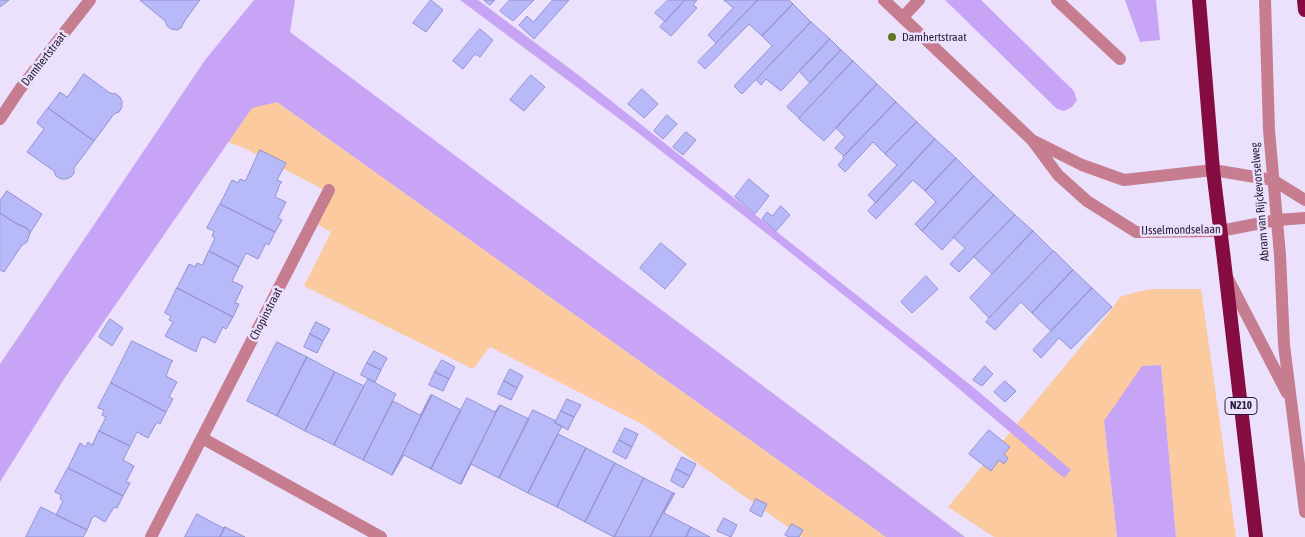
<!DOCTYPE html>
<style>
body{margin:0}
canvas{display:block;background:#ece1fc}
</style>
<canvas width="1305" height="537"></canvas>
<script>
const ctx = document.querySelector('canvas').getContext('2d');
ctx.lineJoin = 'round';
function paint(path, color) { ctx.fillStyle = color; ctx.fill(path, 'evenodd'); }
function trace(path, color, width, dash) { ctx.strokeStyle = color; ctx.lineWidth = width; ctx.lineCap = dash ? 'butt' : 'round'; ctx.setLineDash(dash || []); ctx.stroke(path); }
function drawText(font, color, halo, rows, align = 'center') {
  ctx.font = font + ' "Asap Condensed",sans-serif'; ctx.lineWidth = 5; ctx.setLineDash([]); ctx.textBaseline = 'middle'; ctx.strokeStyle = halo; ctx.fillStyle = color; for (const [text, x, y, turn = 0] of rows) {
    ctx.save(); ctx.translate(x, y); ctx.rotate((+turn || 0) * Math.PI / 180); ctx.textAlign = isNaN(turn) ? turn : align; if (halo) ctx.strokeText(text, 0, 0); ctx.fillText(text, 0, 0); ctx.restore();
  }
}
const green = new Path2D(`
 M277,102L886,537H802L642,424L490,347L473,369L304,286L331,232L309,220L324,190L244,148L228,142L252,107Z
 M1154,289H1201L1236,537H1176L1161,365L1104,421L1117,537H994L948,507L1108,314L1120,297L1140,291Z`);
const water = new Path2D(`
 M254,0H295L290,32L965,537H886L277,102L252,108L64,379L0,482V364L205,60Z
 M460,0H478L581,77L868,304L973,387L1071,470L1064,478L925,360L766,233L633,129Z
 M945,0H981L1074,91L1077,100L1072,107L1064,111L1057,109Z
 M1125,0H1156L1160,40L1140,42Z
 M1161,365L1176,537H1117L1104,421L1142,366Z`);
const building = new Path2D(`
 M0,0H9L0,7Z
 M140,0H200L186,19L181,28L177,30L171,29L167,26L165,21Z
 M431,0L443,10L426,32L413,23Z
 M484,0H495L490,5Z
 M510,0H534L513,21L500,11Z
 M553,0H569L534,39L519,25L527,16L533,22Z
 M668,0H685L665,22L655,13Z
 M685,0H697L693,5L697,8L671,36L660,27Z
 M724,0H758L716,43L708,35L733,8Z
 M758,0H789L793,4L762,36L749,24L705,69L698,62Z
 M793,4L811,22L742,94L734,86L772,46L762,36Z
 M811,22L830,39L781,91L766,79L761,85L756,80Z
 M480,29L493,40L480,57L475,54L463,69L453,61Z
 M830,39L841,50L810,83L799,71Z
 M841,50L853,61L799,118L787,107Z
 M853,61L877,84L824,141L799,119Z
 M84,74L110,93L116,94L120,97L122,102V107L119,112L114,114L94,141L48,108L60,92L67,97Z
 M531,75L545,87L524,111L510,100Z
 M877,84L896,102L844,156L835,148L845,137L836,128Z
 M642,89L658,104L644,118L628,104Z
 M896,102L917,122L885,154L873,142L845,172L838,165L844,158L843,157Z
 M48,108L94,141L74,168V173L71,177L66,179H61L56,176L54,171L27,152L44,129L37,123Z
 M667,115L677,124L663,139L654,131Z
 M917,122L935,139L876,203L868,195L897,165L885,154Z
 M686,132L696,140L683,155L673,147Z
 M935,139L956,158L925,191L913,180L876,219L868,211Z
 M260,150L286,163L277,180L282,182L280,184L275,197L286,202L278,218L282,220L275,232L220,204L232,180L238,183L240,179L245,181Z
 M956,158L974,176L922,231L915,224L936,202L925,191Z
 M974,176L994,195L942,250L922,231Z
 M749,179L769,196L755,214L735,197Z
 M7,191L42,214L30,233L27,228L17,224L0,213V201Z
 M994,195L1015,215L959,272L950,264L965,248L953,237Z
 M220,204L275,232L269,245L266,243L258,259L246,253L239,267L209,251L215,238L212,236L214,231L207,228Z
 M781,206L790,215L776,231L762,219L767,212L772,216Z
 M0,213L17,224L27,228L30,233L27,242L22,245L4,272L0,270Z
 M1015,215L1033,231L992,274L974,257Z
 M1033,231L1053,251L989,318L970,298Z
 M661,243L686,264L665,289L640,268Z
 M209,251L239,267L232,281L243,286L235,303L239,304L233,317L177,288L189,264L195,267L197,263L202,265Z
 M1054,251L1073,270L1032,313L1021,302L995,330L986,322Z
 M1073,270L1092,288L1051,331L1032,313Z
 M926,276L938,289L912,313L901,302Z
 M177,288L233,317L226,329L223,327L215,343L204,337L201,338L196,352L165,336L173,322L169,320L171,316L165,313Z
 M1092,288L1112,307L1071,349L1059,338L1041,358L1033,350Z
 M110,319L123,328L112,346L99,337Z
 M316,322L330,329L323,341L310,334Z
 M310,334L323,341L317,353L304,347Z
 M132,341L173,361L171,363L166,376L177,382L169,397L173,399L166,412L111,383Z
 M277,342L307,357L277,416L247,401Z
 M374,351L387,358L381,370L367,363Z
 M307,357L335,372L305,431L277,416Z
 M442,360L455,367L449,379L435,372Z
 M367,363L381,370L375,382L361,375Z
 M985,366L993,374L982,386L973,380Z
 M510,369L523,376L517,388L504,381Z
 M335,372L364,386L334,445L305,431Z
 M435,372L449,379L443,391L429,385Z
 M368,379L396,394L363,460L334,445Z
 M504,381L517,388L511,400L498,394Z
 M1005,381L1016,391L1005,402L994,392Z
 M111,383L166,412L160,424L157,422L148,438L137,432L130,446L99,431L106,417L102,415L104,410L98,408Z
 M431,395H432L392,475L363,460L393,401L420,415Z
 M432,395L461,410L431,469L404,455L392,475Z
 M467,398L495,412L500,405L460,484L431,469Z
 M567,399L581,405L574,417L561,411Z
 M500,405L529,419L499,478L471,464L461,484Z
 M533,410L556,421L555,423L562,426L528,493L499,478Z
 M561,411L574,417L568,430L555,423Z
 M625,428L638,434L632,447L619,440Z
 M989,430L1010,447L1004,454L1008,458L1004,464L999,460L991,471L969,454Z
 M99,431L130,446L123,460L134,466L126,482L130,483L123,496L68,468L80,443L86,447L88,442L92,445Z
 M558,434L586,448L557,507L528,493Z
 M619,440L632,447L626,459L613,452Z
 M586,448L615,463L585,522L557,507Z
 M682,457L696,464L690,476L676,469Z
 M615,463L644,478L614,537L585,522Z
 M68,468L123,496L117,508L114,507L105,522L95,516L92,518L87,530L56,515L63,501L60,499L61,495L55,492Z
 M676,469L690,476L683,488L671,481Z
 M644,478L673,493L650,537H615Z
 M673,493H675L664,513L691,527L686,537H650Z
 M756,499L767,504L761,517L750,511Z
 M41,507L87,530L86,532L83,537H26Z
 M197,514L223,528L225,527L220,537H185Z
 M724,518L737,525L731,537L717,531Z
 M792,524L803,530L799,537H789L785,535Z
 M225,527L245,537H220Z
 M691,527L710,537H686Z`);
const service = new Path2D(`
 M1057,0L1120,59
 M1265,0L1269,130L1280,255L1284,345L1305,512
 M903,17L919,0
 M1227,277L1287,393`);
const minor = new Path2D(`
 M0,119L20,89L90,0
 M202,438L381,537
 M151,537L329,190`);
const tertiary = new Path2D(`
 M884,0L1032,140L1058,175L1087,201L1136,232L1220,231L1277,220L1305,218
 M1034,141L1082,165L1124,180L1213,170L1273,180L1305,200`);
const trunk = new Path2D(`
 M1199,0L1213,170L1224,260L1256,537
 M1304,0L1305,10`);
const markers = [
 [892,37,5,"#607627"]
];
const shields = [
 [1241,406,32]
];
const shieldNames = [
 ["N210",1241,406]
];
const poiNames = [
 ["Damhertstraat",902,37]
];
const streetNames = [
 ["Damhertstraat",44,59,-52],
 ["Abram van Rijckevorselweg",1260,202,-95],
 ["IJsselmondselaan",1181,230,-1],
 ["Chopinstraat",266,314,-63]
];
paint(green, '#fbca9e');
paint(water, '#c7a4f5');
paint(building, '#b8b9f8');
trace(building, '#9292d3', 1);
trace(service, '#c67d8f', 12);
trace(minor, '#c67d8f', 12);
trace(tertiary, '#c67d8f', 12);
trace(trunk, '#840c40', 14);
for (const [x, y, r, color] of markers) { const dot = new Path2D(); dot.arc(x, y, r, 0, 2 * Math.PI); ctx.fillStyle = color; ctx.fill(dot); trace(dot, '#ece1fc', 2); }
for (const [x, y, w] of shields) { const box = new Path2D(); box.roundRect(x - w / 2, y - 8.5, w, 17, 4); ctx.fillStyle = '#ece1fc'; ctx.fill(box); trace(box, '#291e37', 1); }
drawText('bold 11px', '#291e37', null, shieldNames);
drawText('12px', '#291e37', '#ece1fc', poiNames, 'left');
drawText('12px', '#291e37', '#ece1fc', streetNames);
</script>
